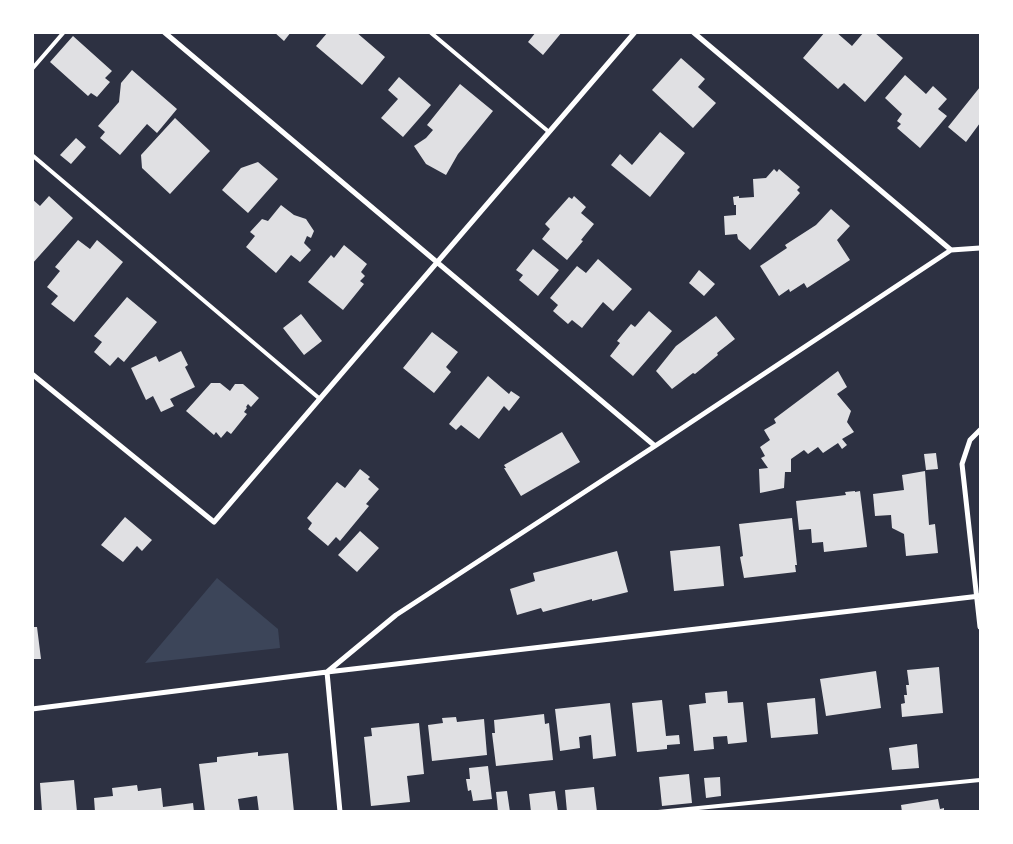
<!DOCTYPE html>
<style>
body{margin:0}
#map{position:relative;width:1013px;height:844px;overflow:hidden;background:#2d3142;font-family:Barlow,sans-serif}
canvas{display:block}
.frame{position:absolute;inset:0;border:34px solid #fff;pointer-events:none}
</style>
<div id="map">
<canvas width="1013" height="844"></canvas>
<div class="frame"></div>
</div>
<script>
const ctx = document.querySelector('canvas').getContext('2d');
ctx.lineJoin = 'round';
function paint(path, color) { ctx.fillStyle = color; ctx.fill(path, 'evenodd'); }
function trace(path, color, width, dash) { ctx.strokeStyle = color; ctx.lineWidth = width; ctx.lineCap = dash ? 'butt' : 'round'; ctx.setLineDash(dash || []); ctx.stroke(path); }
const green = new Path2D(`
 M217,578L278,629L280,648L145,663Z`);
const building = new Path2D(`
 M274,32H291L284,41Z
 M328,32H356L385,57L362,85L316,46Z
 M536,32H562L543,55L528,42Z
 M825,32H836L852,46L864,32H874L903,58L865,102L844,83L838,89L803,58Z
 M73,36L112,71L105,78L110,82L97,97L91,93L88,96L50,62Z
 M681,58L705,79L698,87L716,103L693,128L652,90Z
 M132,70L177,109L157,133L147,124L120,155L100,138L105,132L98,126L119,102L121,83Z
 M905,75L926,94L933,86L947,99L938,109L947,116L920,148L897,128L901,124L897,121L902,114L885,98Z
 M399,77L431,105L403,137L381,118L398,99L388,90Z
 M460,84L493,111L458,154L446,175L426,164L414,146L426,138L433,130L427,125Z
 M980,87V123L966,142L948,127Z
 M175,118L210,151L170,194L142,168L141,155Z
 M660,132L685,153L650,197L611,165L620,154L632,165Z
 M76,138L86,147L71,164L60,155Z
 M258,162L278,179L248,213L222,190L241,168Z
 M774,169L777,172L779,169L800,187L797,190L800,193L750,250L738,239L737,234L725,235L724,216L736,215V205H734L733,197L739,196V198L754,197L753,179L766,178Z
 M49,196L73,218L32,264V199L40,206Z
 M574,196L586,207L581,213L594,224L581,240L583,241L567,260L542,239L550,229L545,224L569,197L572,199Z
 M281,205L294,215L306,219L314,231L311,238L307,236L304,243L311,250L300,262L291,255L276,273L246,247L255,236L250,232L262,219L268,221Z
 M831,209L850,226L837,240L850,260L807,288L804,283L790,292L789,289L779,296L760,266L787,248L785,245L816,225Z
 M78,240L90,249L97,240L123,262L74,322L51,304L58,296L47,287L60,271L55,267Z
 M344,245L367,264L361,272L365,276L360,281L364,284L343,310L308,282L331,255L334,258Z
 M533,249L559,270L538,296L519,280L523,275L516,270Z
 M598,259L632,289L613,311L603,302L582,328L572,320L568,324L553,311L558,305L550,298L577,266L586,273Z
 M699,270L715,284L704,296L689,283Z
 M127,297L157,322L124,362L118,357L110,366L94,352L102,342L94,336Z
 M649,311L672,331L633,376L610,356L620,343L617,341L631,324L635,327Z
 M301,314L322,341L304,355L283,328Z
 M716,316L735,339L717,353L718,355L695,374L693,373L672,389L656,371L676,346Z
 M432,332L458,352L446,367L451,372L434,393L403,368Z
 M181,351L188,365L185,367L195,387L170,399L174,406L161,412L153,396L146,400L131,368L156,356L159,362Z
 M838,371L847,387L837,394L851,411L847,422L854,432L842,439L847,445L842,449L838,443L823,453L818,447L808,454L804,450L791,459V472H785L784,488L760,493L759,469L768,468L761,458L765,456L760,447L770,440L764,430L776,423L774,419Z
 M488,376L509,394L511,391L520,397L509,411L504,406L479,439L461,425L456,430L449,424Z
 M211,383H220L230,391L235,384H243L259,398L251,407L248,404L246,407L247,408L244,412L247,414L231,434L227,431L221,438L216,432L214,435L186,411Z
 M562,432L580,462L521,496L504,468H506L504,465Z
 M936,453L938,469L926,470L924,454Z
 M360,469L370,477L368,479L379,489L366,504L369,506L340,541L336,537L328,546L308,529L312,523L307,518L337,482L345,488Z
 M925,471L929,525L935,524L938,553L906,556L904,534L892,528L891,515L875,516L873,494L904,490L902,475Z
 M855,491V492L860,491L867,547L824,552L823,542L812,543L811,529L799,530L796,501L846,495L845,492Z
 M125,517L152,540L142,551L137,546L123,562L101,545Z
 M792,518L797,565H795L796,572L744,578L740,557L743,556L739,524Z
 M360,531L379,548L357,572L338,555Z
 M720,546L724,586L674,591L670,551Z
 M617,551L628,592L592,601V599L543,612L541,608L517,615L510,589L535,581L533,573Z
 M32,627H37L41,659H32Z
 M939,667L943,713L902,717L901,704L905,703L904,695H907L906,685H909L907,670Z
 M876,671L881,708L826,716L820,679Z
 M727,691L728,703L743,702L747,742L728,744L727,736L713,737L714,749L694,751L689,705L706,703L705,693Z
 M815,698L818,734L771,738L767,703Z
 M662,700L666,736L679,735L680,744L667,745V749L637,752L632,703Z
 M610,703L616,756L593,759L591,735L579,737L580,748L560,751L555,709Z
 M544,714L545,724L549,723L553,760L496,766L492,733H495L494,720Z
 M456,717L457,722L484,719L487,755L432,761L428,725L443,723L442,718Z
 M419,723L424,774L407,776L410,802L371,806L364,737L372,736L371,728Z
 M917,744L919,768L892,770L889,748Z
 M258,752V756L288,753L294,812H259L257,796L238,799L240,812H205L199,764L217,762V757Z
 M488,766L492,799L473,801L471,790L468,791L466,779H470L469,768Z
 M689,774L692,803L662,806L659,777Z
 M720,777L721,796L706,798L704,778Z
 M74,780L77,812H42L40,783Z
 M137,785L138,791L161,788L163,807L193,803L194,812H95L94,798L113,796L112,788Z
 M594,787L597,812H567L565,790Z
 M507,791L510,812H498L496,792Z
 M555,791L558,812H531L529,794Z
 M938,799L940,809L944,808V812H902L901,805Z`);
const service = new Path2D(`
 M430,32L549,132
 M32,69L64,32
 M32,155L320,399
 M658,812L980,780`);
const minor = new Path2D(`
 M164,32L655,446
 M693,32L951,250
 M32,374L214,522L635,32
 M980,430L970,440L962,464L980,627
 M32,709L327,672L980,596
 M340,812L327,672L396,615L655,446L951,250L980,248`);
paint(green, '#3c4559');
paint(building, '#e0e0e3');
trace(service, '#fff', 4);
trace(minor, '#fff', 5);
</script>
